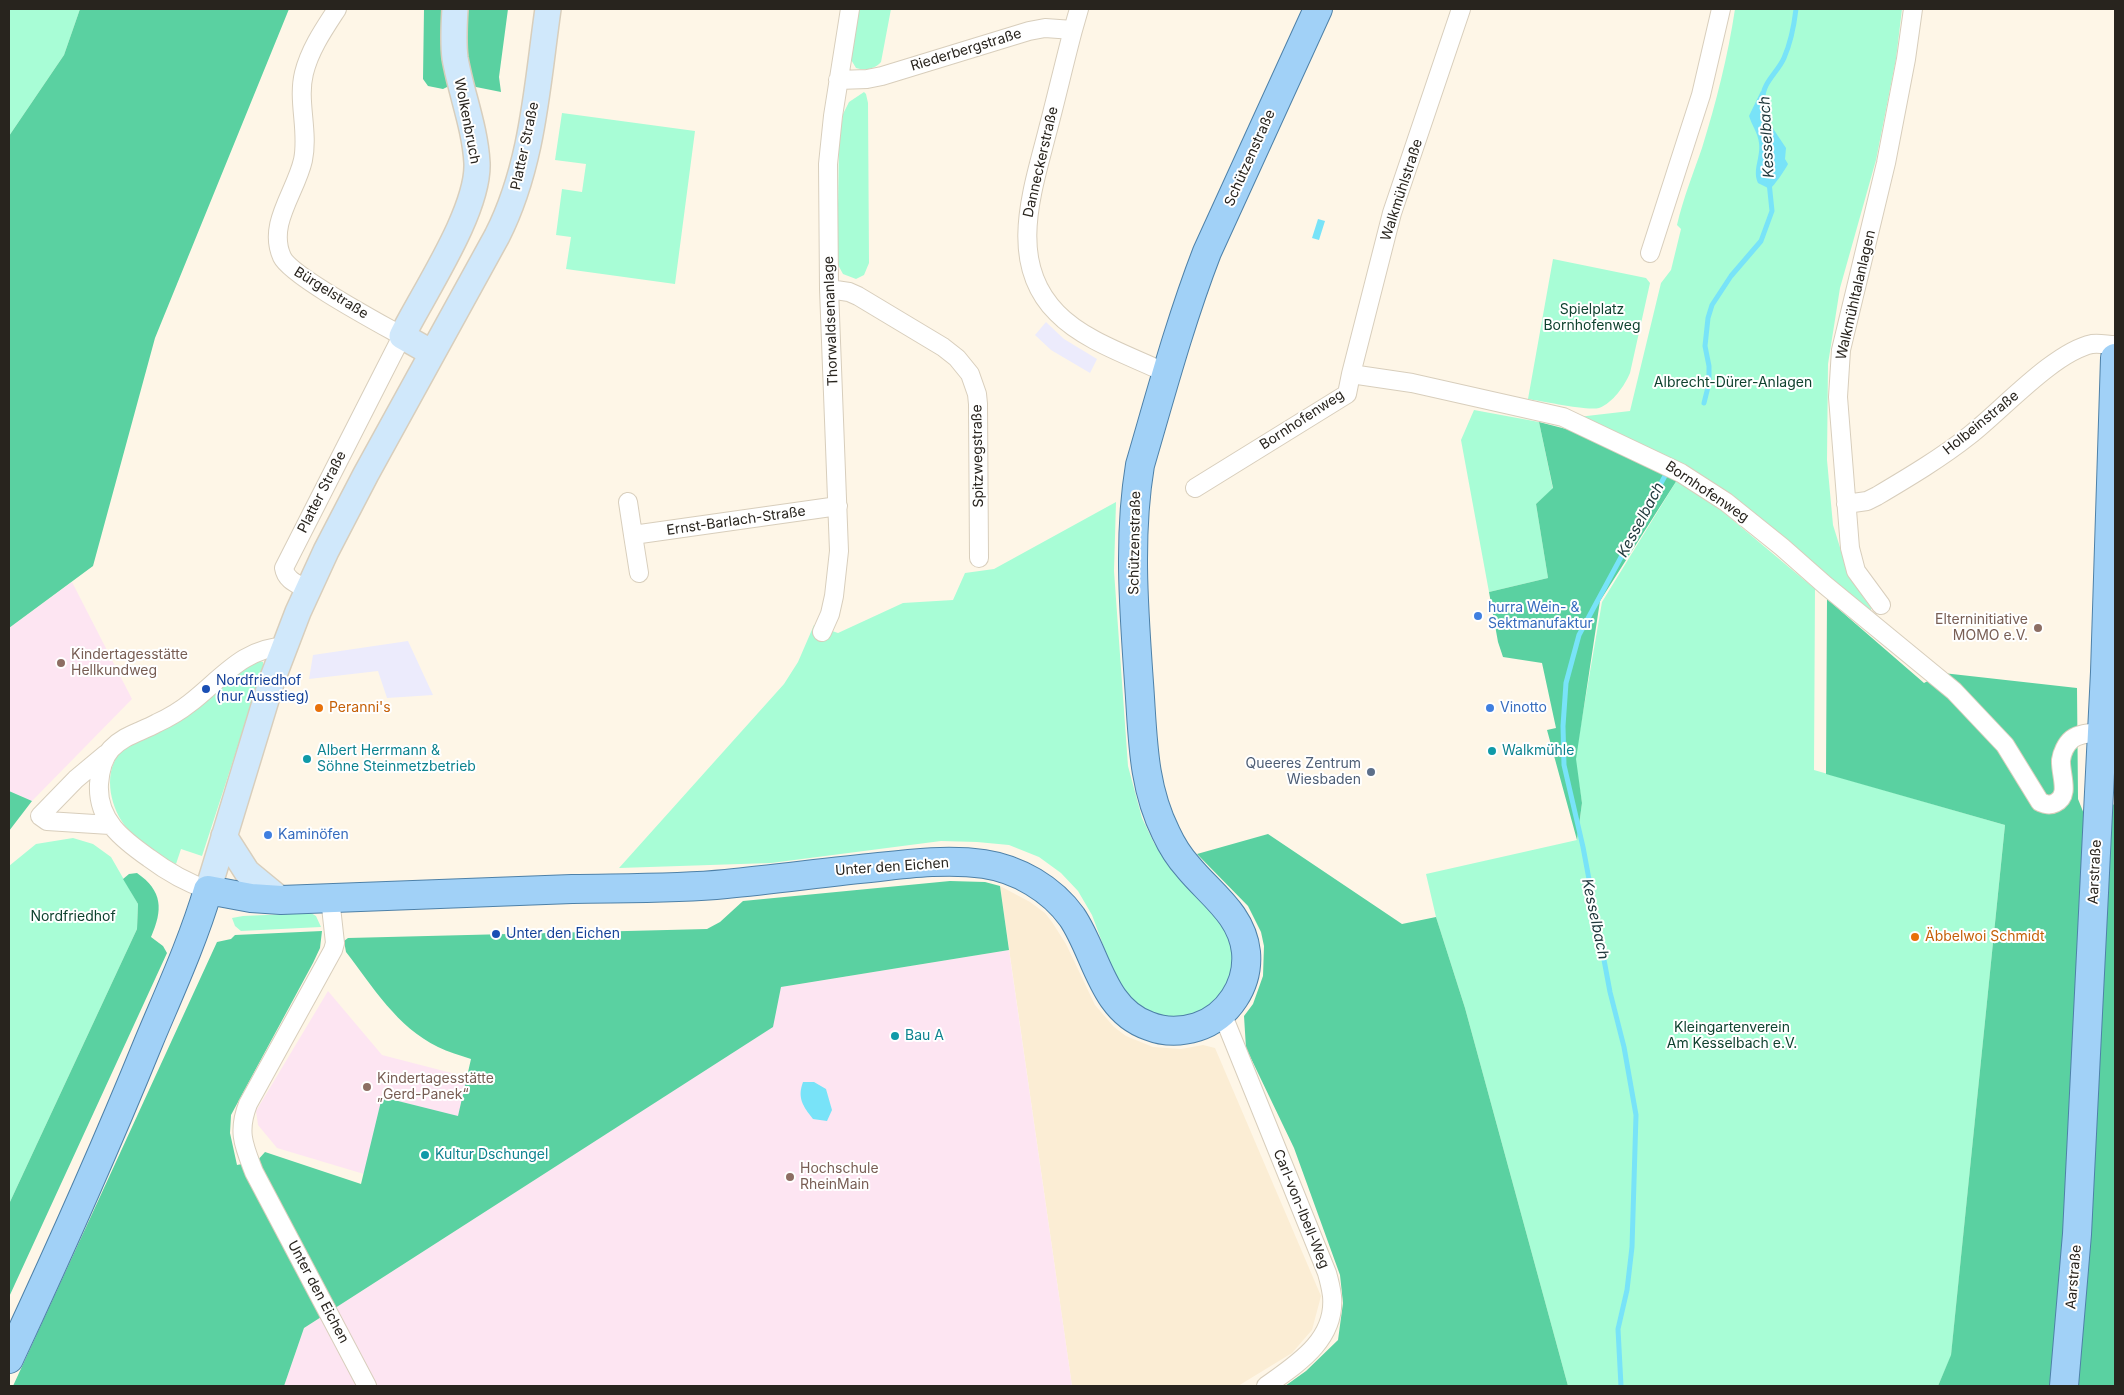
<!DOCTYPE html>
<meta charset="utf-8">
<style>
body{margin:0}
#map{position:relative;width:2124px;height:1395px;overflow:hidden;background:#fef6e7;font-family:Inter,sans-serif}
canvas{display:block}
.frame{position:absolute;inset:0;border:10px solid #28241e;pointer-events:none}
</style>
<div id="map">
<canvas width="2124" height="1395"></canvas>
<div class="frame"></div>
</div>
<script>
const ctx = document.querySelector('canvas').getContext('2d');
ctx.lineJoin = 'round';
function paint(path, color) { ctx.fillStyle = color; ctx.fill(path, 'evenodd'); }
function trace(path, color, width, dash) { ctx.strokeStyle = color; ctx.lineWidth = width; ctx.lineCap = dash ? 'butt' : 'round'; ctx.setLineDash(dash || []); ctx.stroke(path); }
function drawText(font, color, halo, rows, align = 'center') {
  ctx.font = font + ' Inter,sans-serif'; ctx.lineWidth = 4; ctx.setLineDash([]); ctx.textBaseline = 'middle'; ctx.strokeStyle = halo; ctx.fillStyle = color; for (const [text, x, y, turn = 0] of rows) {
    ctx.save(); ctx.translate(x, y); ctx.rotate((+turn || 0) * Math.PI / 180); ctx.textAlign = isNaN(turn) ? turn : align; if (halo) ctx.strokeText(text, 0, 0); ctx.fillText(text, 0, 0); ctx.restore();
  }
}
const built = new Path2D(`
 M1000,886L1030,902L1045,913L1052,922L1066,944L1095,1005L1114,1027L1126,1036L1153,1047L1181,1049L1203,1045L1215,1048L1321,1296L1312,1330L1292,1353L1238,1386H1072Z`);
const industrial = new Path2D(`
 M1046,322L1064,339L1097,359L1090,373L1051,350L1035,335Z
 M408,641L433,695L387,698L378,671L309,679L313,655Z`);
const education = new Path2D(`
 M72,582L132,699L32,801L9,791V628Z
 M1009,950L1072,1386H284L304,1328L772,1027L781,987Z
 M328,991L382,1055L467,1077L459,1118L383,1097L364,1174L277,1148L258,1125L256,1111Z`);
const green = new Path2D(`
 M9,9H80L64,55L9,136Z
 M859,9H891L881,62C875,69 865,71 856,68L850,58Z
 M1735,9H1902L1896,59L1876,160L1840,288L1828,364L1827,460L1833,525L1843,557L1863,597L1871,608V612L1729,494L1669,457L1578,417L1630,411L1661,283L1671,270L1681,229L1677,225C1683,199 1693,174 1702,148C1716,103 1728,56 1735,9Z
 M864,92L866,94L868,103L869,263L864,275L856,279L843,274L837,263L839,144L843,114L849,102Z
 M562,113L695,131L675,284L566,269L571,237L556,235L562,189L582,192L586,164L555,160Z
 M1553,259L1646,278L1650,283L1630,373C1625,385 1613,403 1599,408C1587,411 1542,401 1528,399Z
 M1474,410L1539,422L1553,489L1536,504L1548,578L1489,592L1461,440Z
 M1677,480L1716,506L1815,589L1814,770L2005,825L1951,1356L1938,1386H1568L1465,1008L1436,917L1426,874L1577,840L1582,803L1575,759L1602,602Z
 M1116,502L1114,571L1128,766L1142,818L1154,843L1175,873L1224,923L1234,950L1231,980L1213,1004L1188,1017H1159L1134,1004L1116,980L1092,915L1078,891L1061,873L1039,857L1009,845L977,842L941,841L771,863L619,868L784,684L798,662L814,625L838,633L903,603L953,600L965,573L994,569Z
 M259,661L263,662V669L202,856L181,849L176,864L170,862C156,852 139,841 127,828C111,810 103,776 118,755C120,751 125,748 129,745L241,669Z
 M73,838L93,844L111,857L138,904L137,929L9,1204V866L36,844Z
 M311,913L316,916L321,927L241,931L235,926L232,918L243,916Z`);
const forest = new Path2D(`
 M80,9H289L155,338L93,566L9,628V136L64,55Z
 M424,9H446L453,84L443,89L428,86L423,79Z
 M459,9H508L499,77L501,92L466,85Z
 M1539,422L1601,438L1677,480L1600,601L1576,759L1582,803L1577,840L1547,730L1556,728L1542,663L1503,657L1498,642L1489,592L1548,578L1536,504L1553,488Z
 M1827,599L1924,683L1943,673L2077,688L2078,799L2086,819L2064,1233L2051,1386H1938L1951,1355L2005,825L1826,774Z
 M9,791L32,801L9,831Z
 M2115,803V1370L2114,1386H2077L2109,809Z
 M1268,834L1402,924L1436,917L1465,1008L1568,1386H1285L1306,1371L1338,1340L1343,1303L1340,1275L1294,1148L1246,1048L1244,1016L1253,1004L1263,976L1264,946L1261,932L1248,906L1197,854Z
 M137,873C163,891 163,910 151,937L163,946L167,953L9,1297V1204L137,929L138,904L123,879L129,874Z
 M950,881L985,882L1000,886L1009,950L781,987L773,1027L304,1328L284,1386H13L217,942L231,939L235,935L322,931L320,948L313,963L231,1115L230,1133L237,1165L257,1161L265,1152L361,1184L382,1097L458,1116L471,1059C460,1055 448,1052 438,1047C397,1027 373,987 346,952L344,941L348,938L707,929L720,922L743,901Z`);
const water = new Path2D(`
 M1761,91L1765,94L1768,121L1786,148L1785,159L1788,164C1785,170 1774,186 1770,189L1758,183C1752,170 1761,157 1759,143C1758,133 1752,126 1749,116Z
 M1318,219L1325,221L1319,240L1312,238Z
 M803,1082H814L826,1089L832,1110L827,1121L813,1119C803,1106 797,1098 803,1082Z`);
const stream = new Path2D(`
 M1763,99C1762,83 1778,72 1784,58C1791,42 1794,26 1796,9
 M1704,403L1709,383V366L1705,346L1708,318L1712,305L1731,276L1761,241L1772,211L1769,182
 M1621,1386L1618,1329L1627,1290L1632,1247L1636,1115L1624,1047L1610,992L1583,847L1564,765L1563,726L1566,683L1579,635L1666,474`);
const street = new Path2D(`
 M1073,30C1064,64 1056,99 1047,133C1032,192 1007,263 1057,313C1084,341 1131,356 1166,373
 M838,80L867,79L882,76L1029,31L1045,28L1073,30L1079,9
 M1650,253L1701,95L1721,9
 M829,289L849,292L858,296L943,347L957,358L970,374L977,394L978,404L979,558
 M1351,374L1392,213L1461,9
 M1195,488L1347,394L1351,374L1412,383L1563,417L1681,473L1726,502L1782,547L1825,585L1954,691L2005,745L2040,802C2045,804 2049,806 2055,803C2071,796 2060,774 2061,760C2062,753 2066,744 2072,739C2080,733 2093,733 2102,732
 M628,502L633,535
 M1846,504L1867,501L1877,496C1909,477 1941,458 1970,435C2002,410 2054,352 2092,344C2100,343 2108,345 2115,345
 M639,573L633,535L838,506
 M308,590C298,584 286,581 284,568L402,336C379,323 291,276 282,257C267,224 296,192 303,160C309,131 297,101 304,73C310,49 324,29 337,9
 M1881,605L1856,571L1850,548L1838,397L1841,350L1886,163L1906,59L1913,9
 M822,632L830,614L834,596L839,551L829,289L828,164L833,116L850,9
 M106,754L76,779L40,816L47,821L110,825
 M208,890C185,882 169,873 149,858C122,839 97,820 99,784C100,771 103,758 111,749C124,735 141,732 157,723C168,718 180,711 190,703C220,680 244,647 284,647
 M330,898L335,943L333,950L248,1104C237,1132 244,1146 254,1172L367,1386
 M1222,1013L1327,1273C1329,1280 1331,1288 1332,1296C1336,1340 1297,1364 1266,1386`);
const secondary = new Path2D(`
 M432,353L402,336C424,292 479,211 477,163C475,127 461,93 455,58C453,42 454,25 455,9
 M224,836L247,872L281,900
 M208,890L272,680L298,612L326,551L366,474L497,236C533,165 537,86 548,9`);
const primary = new Path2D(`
 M9,1359C58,1254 105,1149 149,1041C170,991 193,941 208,890L251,898L281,900C378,896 475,893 572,889C623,888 675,889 726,884C777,879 828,872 879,867C913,863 950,859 984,864C1018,869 1052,889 1072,917C1097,954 1102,1010 1149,1026C1164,1032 1181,1032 1197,1027C1228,1017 1249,985 1246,952C1242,914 1210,894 1188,867C1179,857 1172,846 1166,833C1142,785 1143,736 1139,683C1134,611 1128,537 1140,465C1161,393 1180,322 1207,252L1318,9
 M2064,1386L2077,1234L2105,672L2115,358`);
const markers = [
 [1478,616,5,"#3f7fe0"],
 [2038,628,5,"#8d6e63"],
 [61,663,5,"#8d6e63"],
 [206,689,5,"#1a4fb4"],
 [319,708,5,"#e8710a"],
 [1490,708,5,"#3f7fe0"],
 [1492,751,5,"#0f9aa8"],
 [307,759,5,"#0f9aa8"],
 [1371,772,5,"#5c6f8a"],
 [268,835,5,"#3f7fe0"],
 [496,934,5,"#1a4fb4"],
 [1915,937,5,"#e8710a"],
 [895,1036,5,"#0f9aa8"],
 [367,1087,5,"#8d6e63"],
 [425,1155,5,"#0f9aa8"],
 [790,1177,5,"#8d6e63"]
];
const streetNames = [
 ["Riederbergstraße",966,50,-17],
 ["Wolkenbruch",467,121,79],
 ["Platter Straße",525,146,-78],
 ["Schützenstraße",1250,158,-66],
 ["Danneckerstraße",1041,162,-77],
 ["Walkmühlstraße",1402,190,-72],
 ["Bürgelstraße",331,293,32],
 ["Walkmühltalanlagen",1856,295,-77],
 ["Thorwaldsenanlage",831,321,-92],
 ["Bornhofenweg",1302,420,-33],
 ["Holbeinstraße",1981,423,-39],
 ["Spitzwegstraße",978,456,-91],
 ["Platter Straße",322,492,-63],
 ["Bornhofenweg",1707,492,34],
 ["Ernst-Barlach-Straße",736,521,-8],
 ["Schützenstraße",1135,543,-89],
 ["Unter den Eichen",892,867,-4],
 ["Aarstraße",2095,872,-87],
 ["Carl-von-Ibell-Weg",1301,1209,68],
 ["Aarstraße",2074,1277,-85],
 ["Unter den Eichen",318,1292,62]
];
const parkNames = [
 ["Spielplatz",1592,310],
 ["Bornhofenweg",1592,326],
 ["Albrecht-Dürer-Anlagen",1733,383],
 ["Nordfriedhof",73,917],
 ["Kleingartenverein",1732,1028],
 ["Am Kesselbach e.V.",1732,1044]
];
const shopNames = [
 ["hurra Wein- &",1488,608],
 ["Sektmanufaktur",1488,624],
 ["Vinotto",1500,708],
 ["Kaminöfen",278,835]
];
const educationNames = [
 ["Elterninitiative",2028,620,"right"],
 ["MOMO e.V.",2028,636,"right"],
 ["Kindertagesstätte",71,655],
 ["Hellkundweg",71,671],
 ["Kindertagesstätte",377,1079],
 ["„Gerd-Panek“",377,1095],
 ["Hochschule",800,1169],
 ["RheinMain",800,1185]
];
const transitNames = [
 ["Nordfriedhof",216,681],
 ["(nur Ausstieg)",216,697],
 ["Unter den Eichen",506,934]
];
const foodNames = [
 ["Peranni's",329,708],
 ["Äbbelwoi Schmidt",1925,937]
];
const cultureNames = [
 ["Albert Herrmann &",317,751],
 ["Söhne Steinmetzbetrieb",317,767],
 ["Walkmühle",1502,751],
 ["Bau A",905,1036],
 ["Kultur Dschungel",435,1155]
];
const serviceNames = [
 ["Queeres Zentrum",1361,764],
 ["Wiesbaden",1361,780]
];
const waterNames = [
 ["Kesselbach",1767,137,-93],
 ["Kesselbach",1641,520,-62],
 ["Kesselbach",1595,919,78]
];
paint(built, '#fbedd4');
paint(industrial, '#ecebfc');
paint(education, '#fde5f2');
paint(green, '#a8fdd6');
paint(forest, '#5ad1a1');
paint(water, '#78e3f8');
trace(stream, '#78e3f8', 5);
trace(street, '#d8cebc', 20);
trace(secondary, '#d8cebc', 28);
trace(primary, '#4e81a8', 30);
trace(street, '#fff', 18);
trace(secondary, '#d0e8fb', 25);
trace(primary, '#a1d1f7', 28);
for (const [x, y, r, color] of markers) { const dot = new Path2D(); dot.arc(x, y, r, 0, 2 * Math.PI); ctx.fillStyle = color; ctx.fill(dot); trace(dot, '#fff', 2); }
drawText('14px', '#28241e', '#fff', streetNames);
drawText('14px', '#0f422f', '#fff', parkNames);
drawText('14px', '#366cbe', '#fff', shopNames, 'left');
drawText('14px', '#785e54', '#fff', educationNames, 'left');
drawText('14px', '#164399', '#fff', transitNames, 'left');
drawText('14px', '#c56008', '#fff', foodNames, 'left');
drawText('14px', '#0d838f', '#fff', cultureNames, 'left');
drawText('14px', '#4e5e75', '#fff', serviceNames, 'right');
drawText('italic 15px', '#1e373b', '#fff', waterNames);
</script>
